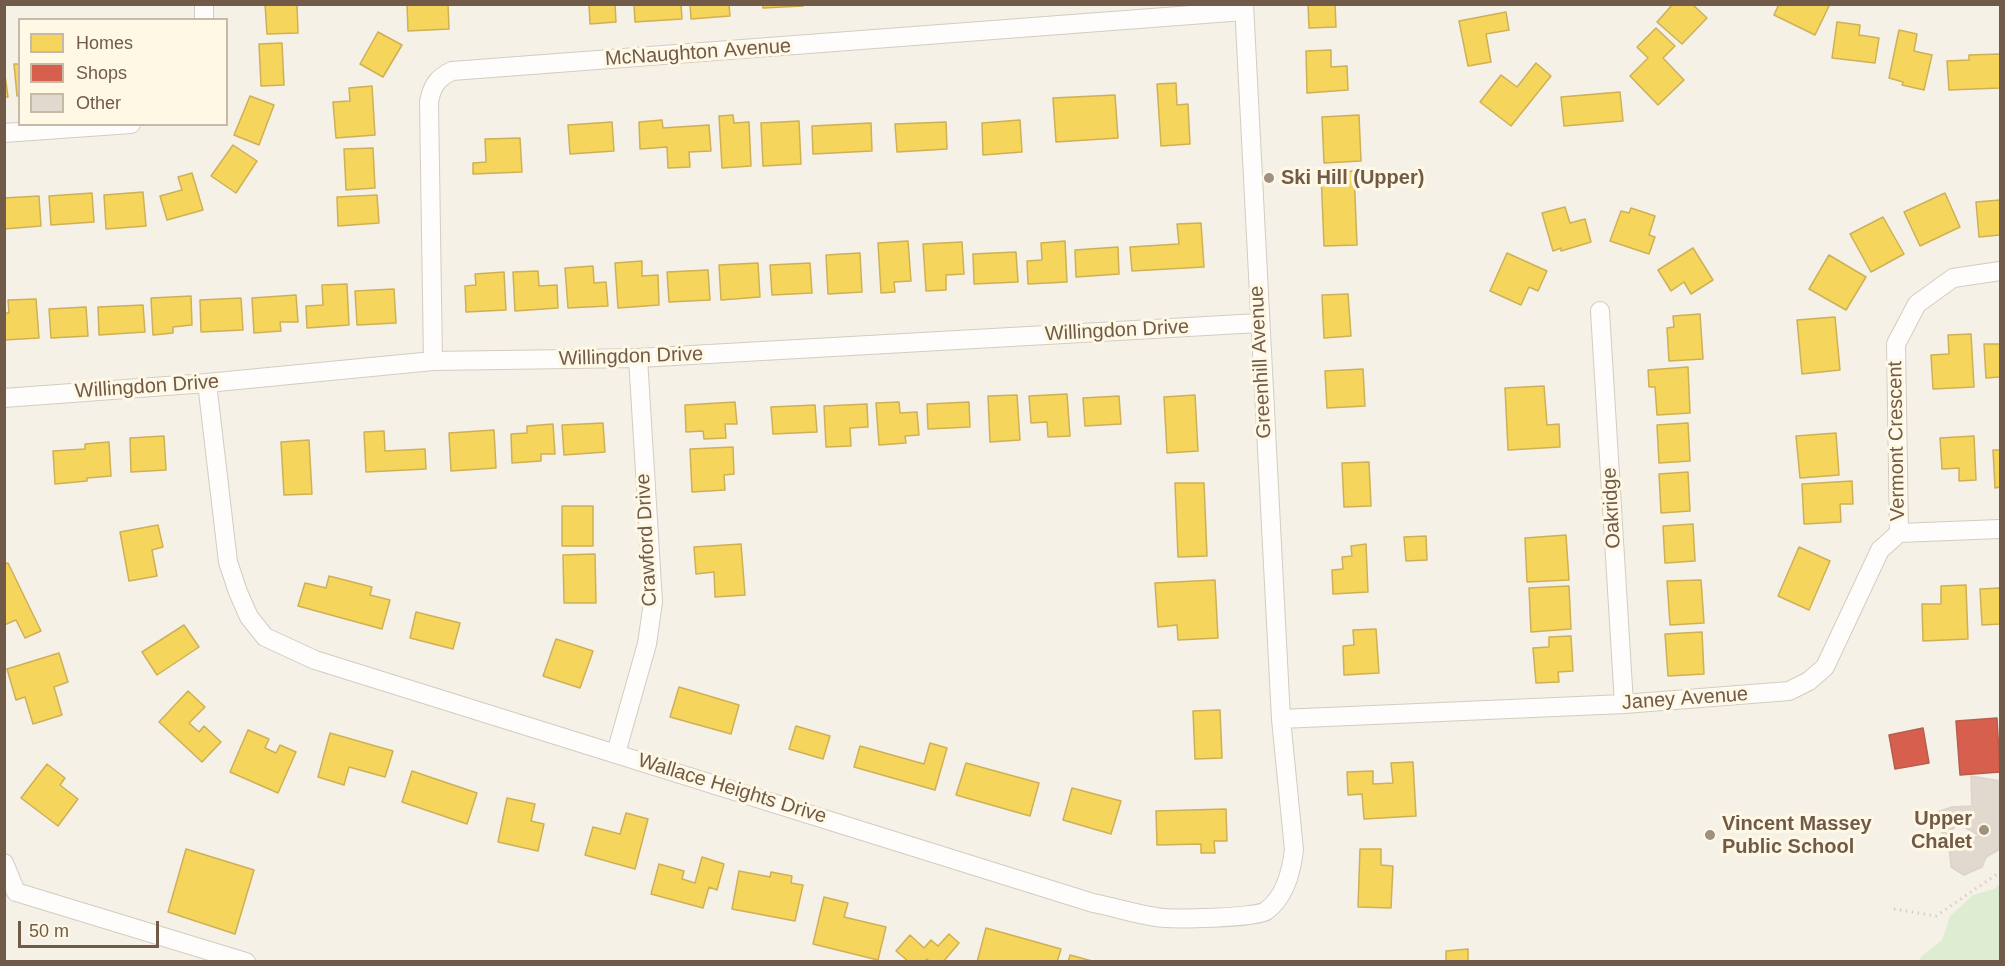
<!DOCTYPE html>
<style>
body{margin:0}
#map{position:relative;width:2005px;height:966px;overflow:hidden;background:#f5f1e6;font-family:Helvetica,sans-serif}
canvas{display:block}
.frame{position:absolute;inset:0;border:6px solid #715b48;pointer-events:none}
.legend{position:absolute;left:18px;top:18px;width:210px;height:108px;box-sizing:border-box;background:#fff8e5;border:2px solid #c6b9a6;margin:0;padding:8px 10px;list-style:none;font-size:18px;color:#715b48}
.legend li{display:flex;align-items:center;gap:12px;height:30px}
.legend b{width:30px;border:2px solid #c6b9a6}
.scale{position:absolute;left:18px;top:921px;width:141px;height:27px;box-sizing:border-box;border:3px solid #715b48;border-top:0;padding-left:8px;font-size:18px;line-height:21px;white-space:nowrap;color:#715b48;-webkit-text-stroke:4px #fff8e5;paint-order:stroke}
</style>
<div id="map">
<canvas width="2005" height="966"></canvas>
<div class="frame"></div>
<ul class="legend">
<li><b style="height:16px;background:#f6d55c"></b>Homes</li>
<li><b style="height:16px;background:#d6604d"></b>Shops</li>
<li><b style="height:16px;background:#e1d9ce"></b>Other</li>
</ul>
<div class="scale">50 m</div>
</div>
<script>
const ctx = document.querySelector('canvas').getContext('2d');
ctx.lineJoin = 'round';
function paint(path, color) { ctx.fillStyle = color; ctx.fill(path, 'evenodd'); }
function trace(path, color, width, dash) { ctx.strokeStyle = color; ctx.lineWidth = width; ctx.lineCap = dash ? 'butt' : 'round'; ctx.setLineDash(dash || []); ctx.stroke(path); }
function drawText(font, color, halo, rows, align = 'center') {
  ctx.font = font + ' Helvetica,sans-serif'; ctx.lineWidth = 6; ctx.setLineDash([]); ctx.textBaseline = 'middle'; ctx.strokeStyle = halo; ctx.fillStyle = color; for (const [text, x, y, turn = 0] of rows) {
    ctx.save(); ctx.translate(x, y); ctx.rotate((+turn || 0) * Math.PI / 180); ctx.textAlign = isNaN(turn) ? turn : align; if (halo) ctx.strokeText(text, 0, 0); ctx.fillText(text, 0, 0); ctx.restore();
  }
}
const green = new Path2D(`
 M2000,884V961H1919L1922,956L1942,940L1950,916L1973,895L1994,889Z`);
const homes = new Path2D(`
 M265,4H297L298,33L267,34Z
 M407,4H448L449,29L408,31Z
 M589,4H615L616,22L590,24Z
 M634,4H681L682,19L635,22Z
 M690,4H729L730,16L691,19Z
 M763,4H803V6L763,8Z
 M1308,4H1335L1336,27L1309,28Z
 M1673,4H1692L1707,18L1682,44L1657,22Z
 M1779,4H1830L1815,35L1774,15Z
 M1506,12L1509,30L1486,34L1491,62L1468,66L1459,21Z
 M1837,22L1860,25L1859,35L1879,38L1875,63L1832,58Z
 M1656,28L1675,46L1663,58L1684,80L1658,105L1630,76L1648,58L1637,47Z
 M1899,30L1917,34L1914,51L1932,55L1924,90L1902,85L1903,82L1889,78Z
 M378,32L402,45L383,77L360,64Z
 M282,43L284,85L261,86L259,44Z
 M1331,50V67L1347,66L1348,90L1307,93L1306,51Z
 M2000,54V88L1949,90L1947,61L1969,60V55Z
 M1536,63L1551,76L1511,126L1480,102L1501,75L1517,87Z
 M14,64H20V96H17Z
 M4,68L8,97H4Z
 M1176,83L1177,105L1188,104L1190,144L1161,146L1157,84Z
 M372,86L375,135L336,138L333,102L350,101L349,88Z
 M1620,92L1623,121L1564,126L1561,97Z
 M1115,95L1118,138L1056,142L1053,98Z
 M250,96L274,105L259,145L234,135Z
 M733,115L734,123L749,122L751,166L722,168L719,116Z
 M1359,115L1361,161L1324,163L1322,117Z
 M662,120L663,128L709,125L711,151L689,152L690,167L668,168L667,147L640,149L639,122Z
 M1020,120L1022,152L983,155L982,123Z
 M799,121L801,164L763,166L761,123Z
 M612,122L614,151L570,154L568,125Z
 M946,122L947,149L897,152L895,124Z
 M871,123L872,151L813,154L812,126Z
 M520,138L522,172L473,174V163L486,162L485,139Z
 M233,145L257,161L236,193L211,176Z
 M373,148L375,188L346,190L344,149Z
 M1354,171L1357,245L1324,246L1321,173Z
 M192,173L203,210L167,220L160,196L182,190L178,177Z
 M143,192L146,226L106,229L104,195Z
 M92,193L94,222L51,225L49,196Z
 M1945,193L1960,227L1920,246L1904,212Z
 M377,195L379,223L338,226L337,197Z
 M39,196L41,226L4,229V198Z
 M2000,200V235L1979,237L1976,202Z
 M1565,207L1570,223L1585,219L1591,242L1561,251V248L1553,251L1542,213Z
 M1631,208L1655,216L1649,235L1655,237L1649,254L1610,241L1621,211L1629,213Z
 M1883,217L1904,254L1871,272L1850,234Z
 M1201,223L1204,267L1132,271L1130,247L1179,244L1177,224Z
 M908,241L911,281L894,282L895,292L881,293L878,243Z
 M1065,241L1067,282L1028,284L1027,261L1042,260L1041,243Z
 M962,242L964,274L946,275V290L926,291L923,244Z
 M1118,247L1119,274L1076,277L1075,250Z
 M1693,248L1713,280L1691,294L1684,282L1671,291L1658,270Z
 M1016,252L1018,282L974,284L973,254Z
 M860,253L862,292L828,294L826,255Z
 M1507,253L1547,271L1538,291L1529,287L1521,305L1490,291Z
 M1829,255L1866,277L1846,310L1809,289Z
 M642,261V276L658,275L659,305L618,308L615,263Z
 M758,263L760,297L721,300L719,265Z
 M810,263L812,293L772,295L770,265Z
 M593,266L594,283L606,282L608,306L568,308L565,268Z
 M708,270L710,300L669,302L667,272Z
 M538,271L539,286L557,285L558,308L515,311L513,272Z
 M504,272L506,310L466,312L465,286L476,285L475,274Z
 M347,284L349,325L307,328L306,306L323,305L322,285Z
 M394,289L396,323L357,325L355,291Z
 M1348,294L1351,336L1324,338L1322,295Z
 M296,295L298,322H280L281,331L254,333L252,298Z
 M191,296L192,325L173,327V333L153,335L151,298Z
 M241,298L243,330L201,332L200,300Z
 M36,299L39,338L4,340V313H9L8,300Z
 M143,305L145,332L99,335L98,307Z
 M86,307L88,336L51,338L49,309Z
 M1700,314L1703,359L1669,361L1667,328L1674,327L1673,316Z
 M1835,317L1840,370L1802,374L1797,320Z
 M1971,334L1974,387L1933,389L1931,355L1949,354L1948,335Z
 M1984,344H2000V377L1986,378Z
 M1688,367L1690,413L1657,415L1655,387H1649L1648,370Z
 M1363,369L1365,406L1327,408L1325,371Z
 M1544,386L1547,425L1559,424L1560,447L1508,450L1505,388Z
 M1067,394L1070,436L1048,437L1047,422L1031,423L1029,396Z
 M1017,395L1020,440L990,442L988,396Z
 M1195,395L1198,451L1167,453L1164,397Z
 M1119,396L1121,424L1085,426L1083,398Z
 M735,402L737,424H725L726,438L704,439L703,431L686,432L685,405Z
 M899,402L900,413L917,412L919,435L905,436L906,443L879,445L876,403Z
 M969,402L970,427L928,429L927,404Z
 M867,404L868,427L850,428L851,446L826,447L824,406Z
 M815,405L817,432L773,434L771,407Z
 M603,423L605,452L564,455L562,425Z
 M1688,423L1690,461L1659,463L1657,425Z
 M553,424L555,454H541V461L512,463L511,434L527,433V426Z
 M494,430L496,468L451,471L449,433Z
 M384,431L385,451L425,449L426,469L366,472L364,432Z
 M1836,433L1839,475L1800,478L1796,436Z
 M164,436L166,470L131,472L130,438Z
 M1974,436L1976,480L1959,481V468L1942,469L1940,438Z
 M309,440L312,494L284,495L281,442Z
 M109,442L111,476L87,478V481L55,484L53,451L85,449V444Z
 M733,447L734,474L724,475L725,490L692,492L690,449Z
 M1993,450H2000V487L1995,488Z
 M1369,462L1371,506L1344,507L1342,463Z
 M1688,472L1690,511L1661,513L1659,474Z
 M1852,481L1853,504H1840L1841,522L1804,524L1802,484Z
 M1175,483H1204L1207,556L1178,557Z
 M562,506H593V546H562Z
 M1693,524L1695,561L1665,563L1663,526Z
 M158,525L163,547L152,550L157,576L129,581L120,532Z
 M1566,535L1569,580L1527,582L1525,538Z
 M1426,536L1427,560L1406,561L1404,537Z
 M741,544L745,595L715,597L714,572L696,574L694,547Z
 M1366,544L1368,592L1333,594L1332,570L1343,569L1342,557L1352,556L1351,546Z
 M1799,547L1830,561L1809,610L1778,596Z
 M595,554L596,603H564L563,555Z
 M8,563L41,631L25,638L16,620L4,625V564Z
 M329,576L372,587L370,595L390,600L382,629L298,606L305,583L326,588Z
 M1215,580L1218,638L1178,640L1177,625L1158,627L1155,583Z
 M1701,580L1704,623L1670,625L1667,581Z
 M1966,585L1968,639L1923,641L1922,604H1941V586Z
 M1569,586L1571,629L1531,632L1529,588Z
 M2000,588V624L1982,625L1980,589Z
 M416,612L460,623L453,649L410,638Z
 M184,625L199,647L157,675L142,652Z
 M1376,629L1379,673L1344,675L1343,646L1354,645L1353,630Z
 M1702,632L1704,674L1668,676L1665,634Z
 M1571,636L1573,671L1558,672L1559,682L1536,683L1533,648L1549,647V637Z
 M556,639L593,651L580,688L543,676Z
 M59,653L68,682L54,687L62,715L33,724L25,697L16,700L7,669Z
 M679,687L739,705L731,734L670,717Z
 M188,691L205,707L189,723L199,732L204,726L221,742L202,762L159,722Z
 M1220,710L1222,758L1195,759L1193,711Z
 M796,726L830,736L823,759L789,749Z
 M248,730L269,739L265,748L276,753L280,745L296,752L278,793L230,772Z
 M330,733L393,751L385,777L349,767L344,785L318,777Z
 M930,743L947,748L935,790L854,767L860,746L924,764Z
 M1413,762L1416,816L1364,819L1362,794L1348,795L1347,772L1373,771V784L1393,783L1391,763Z
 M966,763L1039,783L1030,816L956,795Z
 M47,764L65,778L60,785L78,799L58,826L21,798Z
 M412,771L477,793L467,824L402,802Z
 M1072,788L1121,801L1111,834L1063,820Z
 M507,798L535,804L531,821L544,824L538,851L498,842Z
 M1226,809L1227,841H1214L1215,853H1201V844L1157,845L1156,811Z
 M626,813L648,819L635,869L585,855L593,827L620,834Z
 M186,849L254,870L235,934L168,912Z
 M1360,849H1381V865L1393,866L1391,908L1358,907Z
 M702,857L724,864L717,890L709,887L703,908L651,894L659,864L684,871L682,879L695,883Z
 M739,871L770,877L771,872L792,876L791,883L803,885L795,921L732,909Z
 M824,897L848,903L844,917L886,927L878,960L813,944Z
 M986,928L1061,949L1057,962H977Z
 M949,934L959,943L943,962H930L927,959L925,962H909L896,951L910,935L924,948L931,940L938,946Z
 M1468,949V962H1446V951Z
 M1070,955L1092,961V962H1068Z`);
const shops = new Path2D(`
 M1997,718L2000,772L1960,775L1956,721Z
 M1923,728L1929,763L1895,769L1889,735Z`);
const building = new Path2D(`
 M1971,776L2000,781V849L1986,857L1982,867L1964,875L1951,867L1949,846L1962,840L1980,836L1959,824L1944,836L1931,814L1952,807L1972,806Z`);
const path = new Path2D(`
 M1894,909L1936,916L2000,872`);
const street = new Path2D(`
 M204,20V4
 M4,133L131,124
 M1600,311L1624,704
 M433,361L429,102C432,86 437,78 452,71L1244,11
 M207,383L228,562L238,592L249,617L265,637L315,660L1093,903C1114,907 1135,914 1156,917C1170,920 1257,918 1266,911C1285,897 1291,873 1294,850L1281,719L1244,4
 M4,398L207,383L433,361L638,358L1259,323
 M1899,533L1896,344L1917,304L1953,278L2000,271
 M1281,719L1624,704L1789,691L1809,681L1825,667L1880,550L1899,533L2000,529
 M616,753L647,644L653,602L638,358
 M4,863L16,892L246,962`);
const markers = [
 [1269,178,6,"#9f907f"],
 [1984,830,6,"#9f907f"],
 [1710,835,6,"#9f907f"]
];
const streetNames = [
 ["McNaughton Avenue",698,53,-4],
 ["Willingdon Drive",1117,331,-3],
 ["Willingdon Drive",631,357,-2],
 ["Greenhill Avenue",1261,362,-93],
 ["Willingdon Drive",147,387,-4],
 ["Vermont Crescent",1897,441,-91],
 ["Oakridge",1612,508,-93],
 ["Crawford Drive",647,540,-93],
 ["Janey Avenue",1685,699,-4],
 ["Wallace Heights Drive",732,789,17]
];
const poiNames = [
 ["Ski Hill (Upper)",1281,178],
 ["Upper",1972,819,"right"],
 ["Chalet",1972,842,"right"],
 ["Vincent Massey",1722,824],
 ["Public School",1722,847]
];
paint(green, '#deecd1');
paint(homes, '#f6d55c');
trace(homes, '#ceb056', 1.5);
paint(shops, '#d6604d');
trace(shops, '#b85e4c', 1.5);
paint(building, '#e1d9ce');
trace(building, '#ddd4c9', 1.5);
trace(street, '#d3ccc1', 20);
trace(path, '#d7d0c8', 3, [1.5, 4.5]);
trace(street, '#fefdfb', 18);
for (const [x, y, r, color] of markers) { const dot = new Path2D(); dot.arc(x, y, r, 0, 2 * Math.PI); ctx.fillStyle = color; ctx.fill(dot); trace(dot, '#fff8e5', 2); }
drawText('20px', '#715b48', '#fff8e5', streetNames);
drawText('bold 20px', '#715b48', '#fff8e5', poiNames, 'left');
</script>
